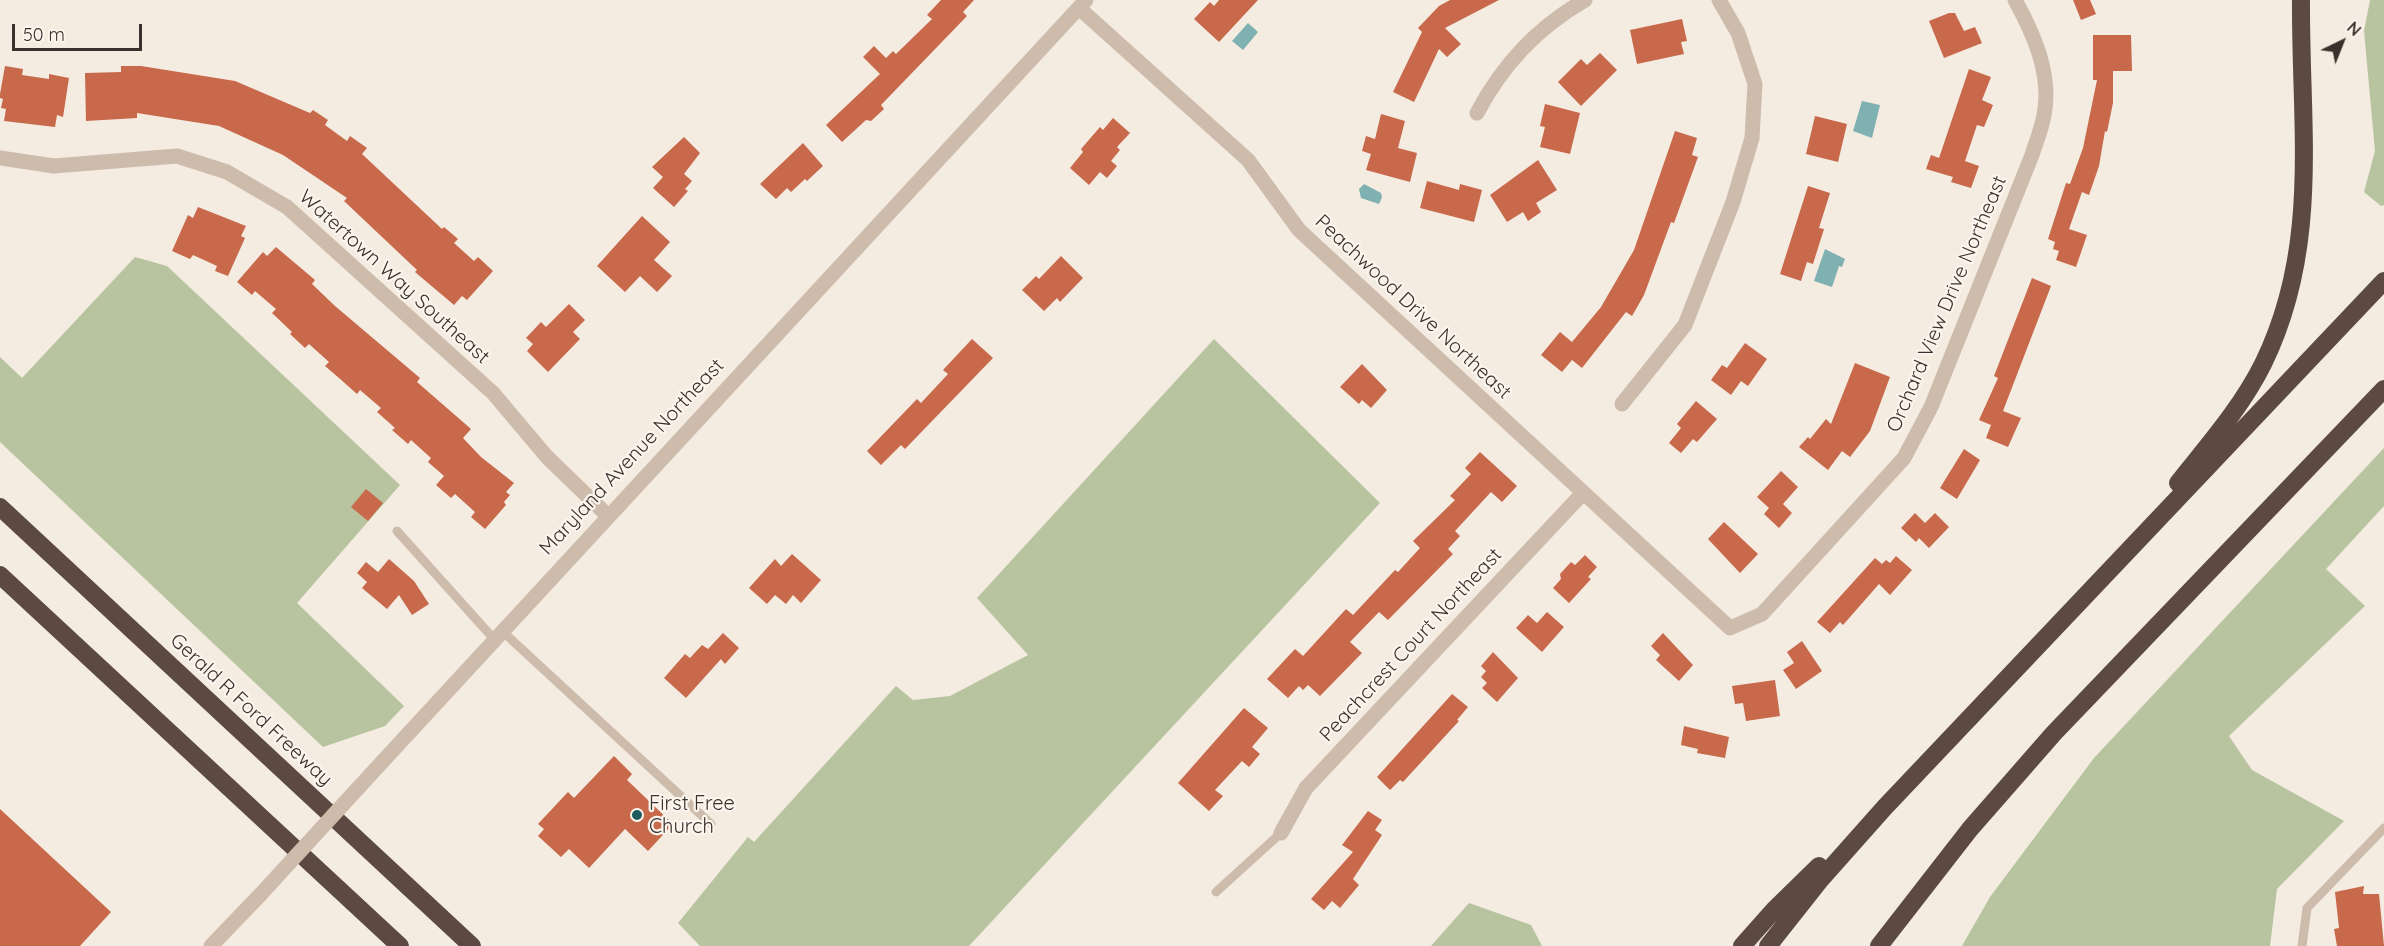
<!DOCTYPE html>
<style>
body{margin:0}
#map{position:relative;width:2384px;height:946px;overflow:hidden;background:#f4ebe1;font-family:Quicksand,sans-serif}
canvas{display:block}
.north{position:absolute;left:2312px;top:12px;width:60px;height:60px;-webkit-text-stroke:4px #fbf5ee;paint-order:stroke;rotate:43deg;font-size:16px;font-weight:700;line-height:24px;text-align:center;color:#3b302b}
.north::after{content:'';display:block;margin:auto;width:21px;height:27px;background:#3b302b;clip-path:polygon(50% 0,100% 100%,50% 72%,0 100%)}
.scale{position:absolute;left:12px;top:24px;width:130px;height:27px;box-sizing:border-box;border:3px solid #3b302b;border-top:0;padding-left:8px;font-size:18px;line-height:21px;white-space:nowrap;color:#3b302b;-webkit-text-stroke:4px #fbf5ee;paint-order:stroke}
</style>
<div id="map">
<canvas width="2384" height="946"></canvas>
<div class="north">N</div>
<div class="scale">50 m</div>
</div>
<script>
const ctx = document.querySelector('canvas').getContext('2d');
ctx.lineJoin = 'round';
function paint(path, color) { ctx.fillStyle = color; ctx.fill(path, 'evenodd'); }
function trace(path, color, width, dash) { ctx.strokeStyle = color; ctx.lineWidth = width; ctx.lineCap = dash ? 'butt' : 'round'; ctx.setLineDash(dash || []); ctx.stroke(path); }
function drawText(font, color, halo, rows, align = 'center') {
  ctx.font = font + ' Quicksand,sans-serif'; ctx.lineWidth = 4.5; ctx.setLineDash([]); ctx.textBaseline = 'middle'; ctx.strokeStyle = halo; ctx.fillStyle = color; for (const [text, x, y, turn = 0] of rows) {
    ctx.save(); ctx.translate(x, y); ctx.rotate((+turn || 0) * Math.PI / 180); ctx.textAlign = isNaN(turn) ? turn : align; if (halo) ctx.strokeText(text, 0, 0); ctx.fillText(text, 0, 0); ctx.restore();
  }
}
const green = new Path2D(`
 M2370,0H2384V205L2381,206L2364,192L2375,151L2364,31Z
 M135,257L167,266L400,485L297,603L404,706L385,726L323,747L0,442V357L22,378Z
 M1214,339L1380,503L969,946H700L678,923L748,837L754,842L896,686L913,700L950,696L1028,655L977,598Z
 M2384,448V506L2326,569L2365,606L2229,736L2252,770L2344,821L2277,889L2270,946H1962L1990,897L2094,758Z
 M1469,903L1531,925L1542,946H1431Z`);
const water = new Path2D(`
 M1248,23L1258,32L1243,50L1232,41Z
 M1862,101L1880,105L1872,138L1853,131Z
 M1364,184L1381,193L1382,197L1379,204L1361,198L1359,189Z
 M1825,249L1845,259L1842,267L1839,266L1832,287L1814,281Z`);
const building = new Path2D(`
 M941,0H974L963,12L967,16L881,105L884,109L871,121L866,120L842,142L826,125L880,74L863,57L874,46L886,58L893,51L896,54L932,19L927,15Z
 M1219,0H1258L1219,42L1194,19L1210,2L1214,6Z
 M1450,0H1499L1445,28L1461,44L1447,57L1439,49L1414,102L1393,92L1422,32L1418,28L1439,6Z
 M2073,0H2090L2096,14L2081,20Z
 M1949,13H1955L1964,31L1975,27L1982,43L1944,58L1929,21Z
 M1682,19L1687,41L1681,42L1684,54L1637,64L1630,30Z
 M2093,35H2131L2132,71H2113V103L2107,132L2105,131L2099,166L2089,195L2082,192L2069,229L2087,235L2076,267L2056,260L2059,251L2053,249L2055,242L2048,239L2066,183L2070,184L2083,148L2097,80H2093Z
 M1600,53L1617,70L1581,106L1558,82L1581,59L1587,65Z
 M5,66L23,69L22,75L49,79V74L69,78L63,117L57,115L55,127L4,121L6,109L1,108L3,99L0,98V94Z
 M121,66H141L235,81L310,113L313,110L328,120L325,125L347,141L350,136L367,148L362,154L442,229L444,227L458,239L454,243L474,261L478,257L493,271L467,300L462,296L454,305L415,272L417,270L344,201L347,198L283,155L219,126L137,113V118L86,121L85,73L121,72Z
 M1969,69L1991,77L1982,100L1993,105L1984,127L1977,125L1965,161L1979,166L1971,188L1951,182L1953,177L1926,169L1931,155L1939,158Z
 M1545,104L1580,113L1570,154L1540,147L1545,127L1540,126Z
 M1381,114L1405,121L1398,148L1417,153L1410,182L1366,170L1371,154L1362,151L1366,136L1375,139Z
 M1815,116L1847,124L1838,162L1806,154Z
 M1113,118L1130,133L1117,147L1120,150L1111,161L1117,166L1107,178L1100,172L1089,185L1070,168L1083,152L1081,149L1100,127L1103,130Z
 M1675,131L1697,138L1692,155L1698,157L1674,223L1671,222L1644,295L1632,316L1626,312L1582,368L1572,360L1562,372L1541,355L1560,332L1572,342L1601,307L1634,250Z
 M684,137L700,153L684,174L692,181L685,189L688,191L674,207L653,188L663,177L652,167Z
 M803,143L823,166L807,181L805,179L791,192L787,188L776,199L760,184Z
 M1538,160L1557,190L1536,203L1541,212L1528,221L1523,212L1507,222L1490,195Z
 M1427,181L1459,190L1460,184L1482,190L1474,222L1420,208Z
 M1808,186L1830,193L1819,228L1824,229L1813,264L1807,262L1801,281L1780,274Z
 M198,207L246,226L241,236L245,238L228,276L215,271L217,266L193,255L190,259L172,251L188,215L193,218Z
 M642,216L670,242L654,260L672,276L657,292L640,276L625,292L597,266Z
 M276,247L315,280L312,284L335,306L420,378L417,382L471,429L463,438L481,457L514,483L506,492L510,495L504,502L506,505L485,529L471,517L475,512L455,494L451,498L436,485L444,476L428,462L431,458L411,440L408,444L392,430L395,428L377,412L381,408L360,390L357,394L339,378L325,366L329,362L309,344L305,348L290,334L292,332L272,313L276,309L255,291L252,295L237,282L263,252L267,256Z
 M1061,256L1083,278L1060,302L1057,298L1044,311L1022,290L1036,276L1039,279Z
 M2032,278L2051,286L2003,411L2021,418L2008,447L1986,438L1991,425L1979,420L1998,378L1994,376Z
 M569,304L585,320L573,332L580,339L548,372L527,351L533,344L526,338L541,322L546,327Z
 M972,339L993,358L905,449L901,445L881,465L867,451L917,399L921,403L948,374L943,370Z
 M1745,343L1767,359L1748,386L1741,381L1731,395L1711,380L1722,365L1727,368Z
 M1855,363L1890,377L1870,431L1850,457L1842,451L1828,470L1799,447L1808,437L1810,439L1826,419L1831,424Z
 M1362,364L1387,390L1371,408L1362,400L1359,404L1340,387Z
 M1696,401L1717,419L1697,442L1693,439L1681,453L1669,443L1681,428L1677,424Z
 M1964,449L1980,460L1957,499L1940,488Z
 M1480,452L1517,486L1502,502L1491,492L1455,531L1460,536L1448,549L1453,554L1388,620L1379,612L1350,642L1362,653L1320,696L1308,685L1303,690L1299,686L1288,698L1267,679L1295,649L1303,656L1346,609L1353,615L1395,570L1398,572L1420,548L1413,541L1455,500L1450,496L1471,474L1465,468Z
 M1781,471L1798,487L1783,504L1792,513L1779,528L1764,514L1769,508L1757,497Z
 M366,489L383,503L368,521L351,507Z
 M1915,513L1925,523L1935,513L1949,527L1929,548L1919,538L1916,542L1901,528Z
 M1724,522L1758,554L1740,573L1708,539Z
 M792,554L821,580L801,603L793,595L786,604L775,595L767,604L749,588L775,559L781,566Z
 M1585,555L1597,567L1588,577L1591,579L1569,603L1553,588L1561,579L1560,574L1571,562L1575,565Z
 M1896,556L1912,570L1890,595L1879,584L1843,625L1840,622L1830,633L1817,622L1875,558L1882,564L1886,560L1890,563Z
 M389,559L414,581L429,604L412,615L399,595L387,609L362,588L367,582L357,573L366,562L378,572Z
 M1547,612L1564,627L1542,652L1516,628L1528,615L1537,623Z
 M723,633L739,648L725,664L721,659L686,698L664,678L685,654L690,658L702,645L708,649Z
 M1663,633L1693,665L1679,681L1656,660L1660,655L1651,646Z
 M1802,641L1822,671L1796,689L1783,670L1794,663L1787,652Z
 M1493,652L1518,678L1497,702L1482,688L1487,683L1481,677L1486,671L1481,666Z
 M1775,680L1780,716L1746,721L1743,703L1735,704L1732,686Z
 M1452,694L1468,707L1457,720L1459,721L1403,782L1400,780L1390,790L1377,777Z
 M1244,708L1268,728L1252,747L1260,754L1249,767L1242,761L1215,790L1223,796L1209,811L1178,783Z
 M1684,726L1729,737L1725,758L1697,753L1698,749L1681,745Z
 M614,756L632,774L627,780L673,824L648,851L625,829L589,868L569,849L561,857L538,836L544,829L538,824L568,792L574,798Z
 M0,809L111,912L80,946H0Z
 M1368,811L1382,820L1375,830L1382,835L1353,879L1359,885L1340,908L1332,901L1324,910L1311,899L1353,852L1342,845Z
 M2364,886L2363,894H2379L2384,946H2337L2334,929L2339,928L2335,892Z`);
const service = new Path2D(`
 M397,531L493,638
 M501,630L711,824
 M1216,892L1281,833
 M2302,946L2307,908L2384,828`);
const minor = new Path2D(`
 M1079,8L1248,160L1299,230L1730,628L1762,614L1904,458L1931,407L2032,155C2036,142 2042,128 2044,115C2052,75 2034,34 2015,0
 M1477,113C1503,64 1537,28 1585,0
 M0,158L54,166L177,156L227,172L287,207L493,393L547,457L607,515
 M1622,404L1685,325L1733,202L1752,138L1755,84L1738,33L1719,0
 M1281,833L1306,788L1583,493`);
const tertiary = new Path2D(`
 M383,761L1086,0
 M211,946L260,895`);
const motorway = new Path2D(`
 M2178,483C2208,445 2241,408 2263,364C2321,246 2300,126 2301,0
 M0,507L472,946
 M0,575L400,946
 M1742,946L1774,910L1819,866
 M1768,946L1821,879L1885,807L2384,281
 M1879,946L1970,829L2054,733L2384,389`);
const tertiaryBridge = new Path2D(`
 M260,895L383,761`);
const markers = [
 [637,815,6,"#1f5a5e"]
];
const streetNames = [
 ["Watertown Way Southeast",394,277,42],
 ["Orchard View Drive Northeast",1947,304,-67],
 ["Peachwood Drive Northeast",1413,307,43],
 ["Maryland Avenue Northeast",632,457,-47],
 ["Peachcrest Court Northeast",1411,645,-47],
 ["Gerald R Ford Freeway",251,710,43]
];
const poiNames = [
 ["First Free",649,804],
 ["Church",649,827]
];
paint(green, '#b8c4a0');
paint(water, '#7fb0b2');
paint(building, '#c8694b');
trace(service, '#cdbbac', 9);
trace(minor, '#cdbbac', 15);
trace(tertiary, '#cdbbac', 15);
trace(motorway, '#5c4a42', 18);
trace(tertiaryBridge, '#cdbbac', 15);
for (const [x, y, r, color] of markers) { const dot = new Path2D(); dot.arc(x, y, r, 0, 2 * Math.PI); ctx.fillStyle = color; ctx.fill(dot); trace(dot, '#fbf5ee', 2); }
drawText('20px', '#3b302b', '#fbf5ee', streetNames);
drawText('20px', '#3b302b', '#fbf5ee', poiNames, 'left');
</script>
